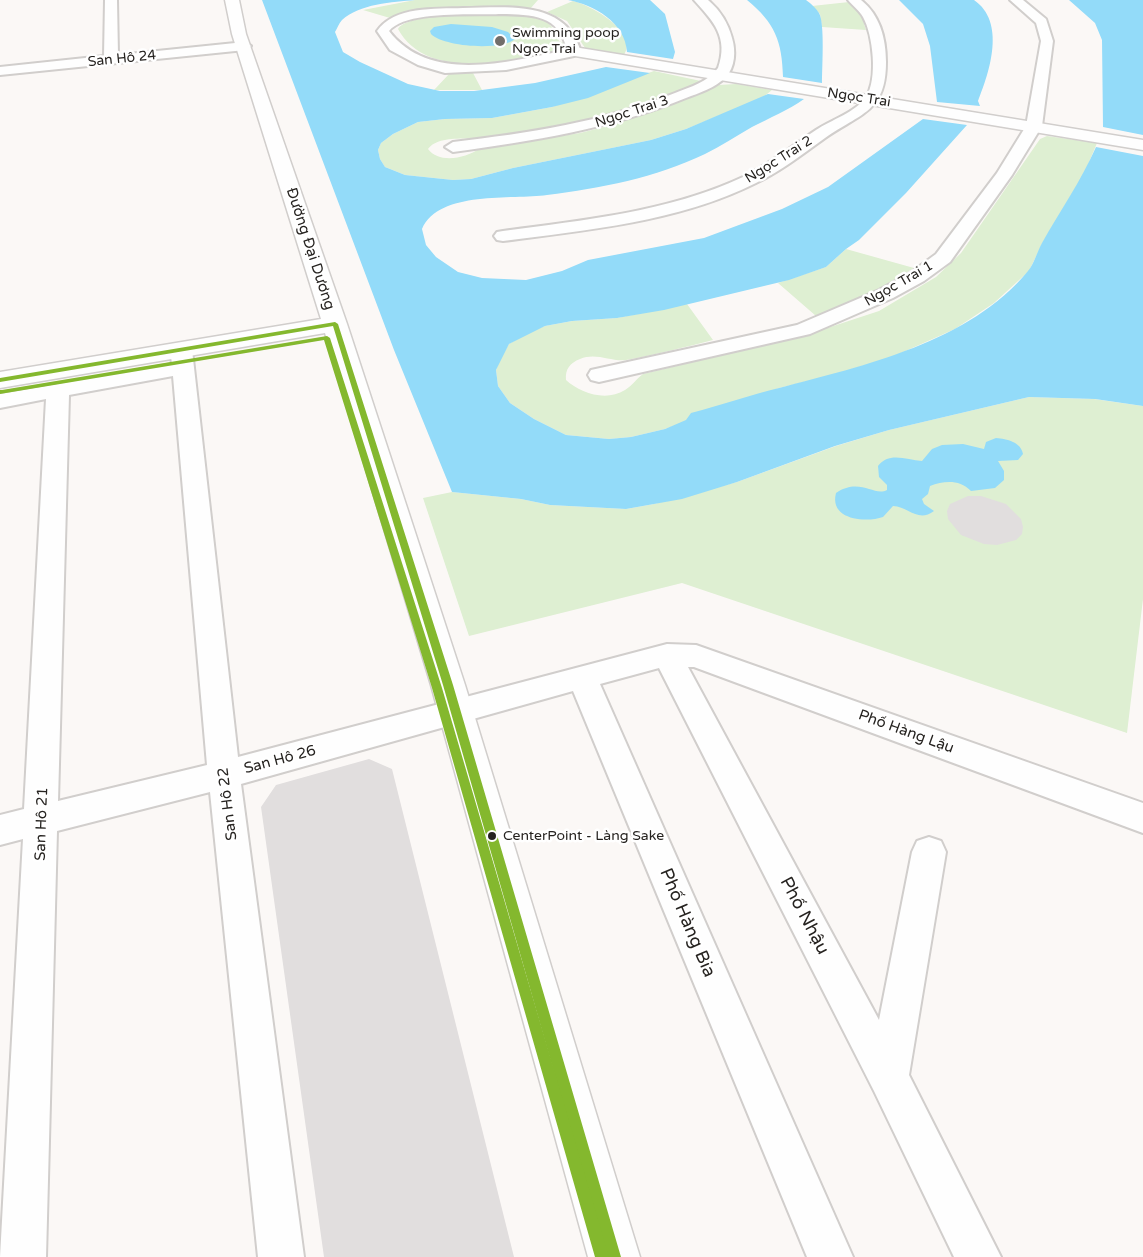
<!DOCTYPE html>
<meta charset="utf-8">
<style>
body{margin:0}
canvas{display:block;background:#fbf8f6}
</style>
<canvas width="1143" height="1257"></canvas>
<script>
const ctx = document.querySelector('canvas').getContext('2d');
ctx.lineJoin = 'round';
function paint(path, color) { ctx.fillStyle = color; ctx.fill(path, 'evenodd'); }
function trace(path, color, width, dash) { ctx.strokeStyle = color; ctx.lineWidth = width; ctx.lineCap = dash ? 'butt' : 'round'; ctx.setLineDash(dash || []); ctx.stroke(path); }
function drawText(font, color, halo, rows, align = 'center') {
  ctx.font = font + ' "Varela Round",sans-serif'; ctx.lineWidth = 5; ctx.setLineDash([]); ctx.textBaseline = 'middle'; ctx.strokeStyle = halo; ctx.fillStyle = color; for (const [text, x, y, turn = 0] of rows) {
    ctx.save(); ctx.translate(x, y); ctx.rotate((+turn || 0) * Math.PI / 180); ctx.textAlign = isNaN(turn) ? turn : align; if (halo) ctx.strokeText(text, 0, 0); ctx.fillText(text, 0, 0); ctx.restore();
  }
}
const green = new Path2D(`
 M415,0H538L530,9L503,8L423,12L390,18L363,10Z
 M573,1C591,5 639,32 624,55L585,48L567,21L547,12Z
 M849,2L862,17L866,30L822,27L820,14L812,6Z
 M492,14C518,16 552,10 559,41L564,43L566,48L564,51C517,61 427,83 398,29C406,14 474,15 492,14Z
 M654,71L701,81V83C672,95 642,107 611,116C571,128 530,133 489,138C472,140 438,134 428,149C439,164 466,158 479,149L580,133L616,124L719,85L736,84L772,90L762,98L686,129L651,140L513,168L471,179L453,180L405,175L385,167L380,159L378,150L381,143L393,134L418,122L445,119L492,118L552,107Z
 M450,73H473L482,90H434Z
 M1047,136L1097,143L1085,172L1042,244L1029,271L994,303L955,329L892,357L829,376L779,388L665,429L631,437L609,439L566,435L534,419L510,403L498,386L496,370L500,359L509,344L527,333L545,326L572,321L617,318L687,304L713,340C685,347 655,355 626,360C611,362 596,352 580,359C570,363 565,369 566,380C580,393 606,402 625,390C632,386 636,379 643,374L806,335L879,311L936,277L961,253L1040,139Z
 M846,249L914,268L854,303L816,316L778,283L826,267Z
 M1029,397L1094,399L1143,406V599L1127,733L682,583L469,636L423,498L452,492L521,499L550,505L626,509L654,504L737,482L836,446L889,430Z`);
const water = new Path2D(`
 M262,0H415C393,2 359,4 342,20C339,23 337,29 335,32L343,52L360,62L408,84L440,91H474L535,83L606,67L650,73L588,98L552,107L492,118L445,119L418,122L393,134L381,143L378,150L380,159L385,167L405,175L453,180L471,179L513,168L651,140L686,129L768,94L804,99C789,110 769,118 752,127C736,136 721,146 705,154C655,178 601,188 547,195C512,200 439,190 422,229L426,245L436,257L458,272L482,278L526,280L562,271L588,260L704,238L782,209L828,187L923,119L967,125L906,193L859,240L846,249L826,267L789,280L664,310L617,318L572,321L545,326L509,344L496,370L498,386L510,403L534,419L566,435L609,439L631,437L665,429L686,420L691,413C721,405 750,395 779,388C863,366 970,342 1028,271C1034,264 1037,252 1042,243C1060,211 1081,181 1096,147L1143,156V406L1095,399L1029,397L889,430L835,446L737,482L682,499L626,509L550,505L521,499L452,492L394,350Z
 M568,0H650L665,14L675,52L673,59L627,52C625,22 594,5 568,0Z
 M747,0H806C810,3 816,8 819,13C825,23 822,69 822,83L783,77C782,41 775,23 747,0Z
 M899,0H974C1006,22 990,71 978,101L980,106L937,102L930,46L923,24Z
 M1069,0H1143V135L1103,127L1102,40L1095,23Z
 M451,24L492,27L508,32L515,39C501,51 444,47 431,34L430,31L434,27Z
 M996,438C1007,439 1021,442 1023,454L1018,460L998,461L1004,471V480L995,488L971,491C959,479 944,481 930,486L928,494L922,499L924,504L934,511C918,523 909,507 893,506L883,517C866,523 829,520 836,493C860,477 874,497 887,490V485L879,477L878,466C889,451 907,460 922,461L932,449L942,445L963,444L984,449L986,442Z`);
const building = new Path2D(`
 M968,496H981L1006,504L1021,519L1023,527L1022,534L1016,540L997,545L984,544L961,535L948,519L947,511L950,504Z
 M369,759L392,769L514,1257H324L261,807L276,785Z`);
const minor = new Path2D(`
 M105,0H117L118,55L245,42L251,46L245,50L0,75V67L104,56Z
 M694,0H708C720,10 728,23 732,38C736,51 735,67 726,77C715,88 699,93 686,98C611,129 533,141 453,152L445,147L453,142C529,133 603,122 675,93C690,87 708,82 718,68C729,37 713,21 694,0Z
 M848,0H861C880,15 886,39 886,62C886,112 861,113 825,138C803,154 781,171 756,183C678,222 588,230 503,241L497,240L494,236L497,232L503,231C584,220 668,212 743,177C769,164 792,146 816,130C831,120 856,112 866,97C878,79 873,35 863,17C859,10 853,6 848,0Z
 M1010,0H1023L1046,19L1053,41L1042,126L1012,175L950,262L924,281L893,298L810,334L599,382L591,380L588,375L591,370L797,325L879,290L910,273L936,254L997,173L1026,126L1041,41L1036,23Z
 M463,8C509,7 566,0 581,52L574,56L506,70L445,73L418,65L390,50L377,31C394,6 435,9 463,8ZM501,14C532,15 559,14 567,50C510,61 431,85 389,31C405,10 476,15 501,14Z
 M181,344L188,346L192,350L238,757L667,644L696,645L1143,803V833L694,667H688L879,1020L912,852L917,841L929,837L941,841L946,852L909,1075L1001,1257H954L874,1091L659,668L600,684L853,1257H807L573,691L241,784L304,1257H258L210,792L57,831L46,1257H0L23,839L0,845V815L24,809L46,399L0,408V394L172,364L170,350L174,346ZM173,376L207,765L58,801L69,395Z`);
const tertiary = new Path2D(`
 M225,0H239L246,34L347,324L465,685L640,1257H588L431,685L325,333L0,388V372L321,319L232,34Z
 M574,47L1143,140V150L569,55L566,52L569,49Z`);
const bus1 = new Path2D(`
 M335,322L338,324L453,685L621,1257H607L443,685L333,326L0,382V378Z`);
const bus2 = new Path2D(`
 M327,336L330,338L442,688L609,1257H595L432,688L324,340L0,394V390H2Z`);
const markers = [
 [500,41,6,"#716e6b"],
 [492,836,5,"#262320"]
];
const farPoinames = [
 ["Swimming poop",512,33],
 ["Ngọc Trai",512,49]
];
const farStreetnames = [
 ["San Hô 24",122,59,-6],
 ["Ngọc Trai",859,98,9],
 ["Ngọc Trai 3",632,112,-18],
 ["Ngọc Trai 2",779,160,-32],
 ["Ngọc Trai 1",899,284,-30]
];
const busNames = [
 ["CenterPoint - Làng Sake",503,836]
];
const streetNames = [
 ["Đường Đại Dương",310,249,72],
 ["Phố Hàng Lậu",906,732,20],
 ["San Hô 26",280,760,-15],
 ["San Hô 22",228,804,-97],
 ["San Hô 21",42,824,-88]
];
const nearStreetnames = [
 ["Phố Nhậu",804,916,62],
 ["Phố Hàng Bia",687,923,67]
];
paint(green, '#deefd2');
paint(water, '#93dbf9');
paint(building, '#e1dede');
trace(minor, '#d1cecc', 4);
trace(tertiary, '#d1cecc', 3);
paint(minor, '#fefefe');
paint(tertiary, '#fefefe');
paint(bus1, '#84b82e');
paint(bus2, '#84b82e');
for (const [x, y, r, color] of markers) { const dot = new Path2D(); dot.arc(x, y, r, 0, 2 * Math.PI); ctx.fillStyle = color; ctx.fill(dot); trace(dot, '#fff', 2); }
drawText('14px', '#262320', '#fff', farPoinames, 'left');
drawText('14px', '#262320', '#fff', farStreetnames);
drawText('14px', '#262320', '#fff', busNames, 'left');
drawText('15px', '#262320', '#fff', streetNames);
drawText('18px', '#262320', '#fff', nearStreetnames);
</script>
